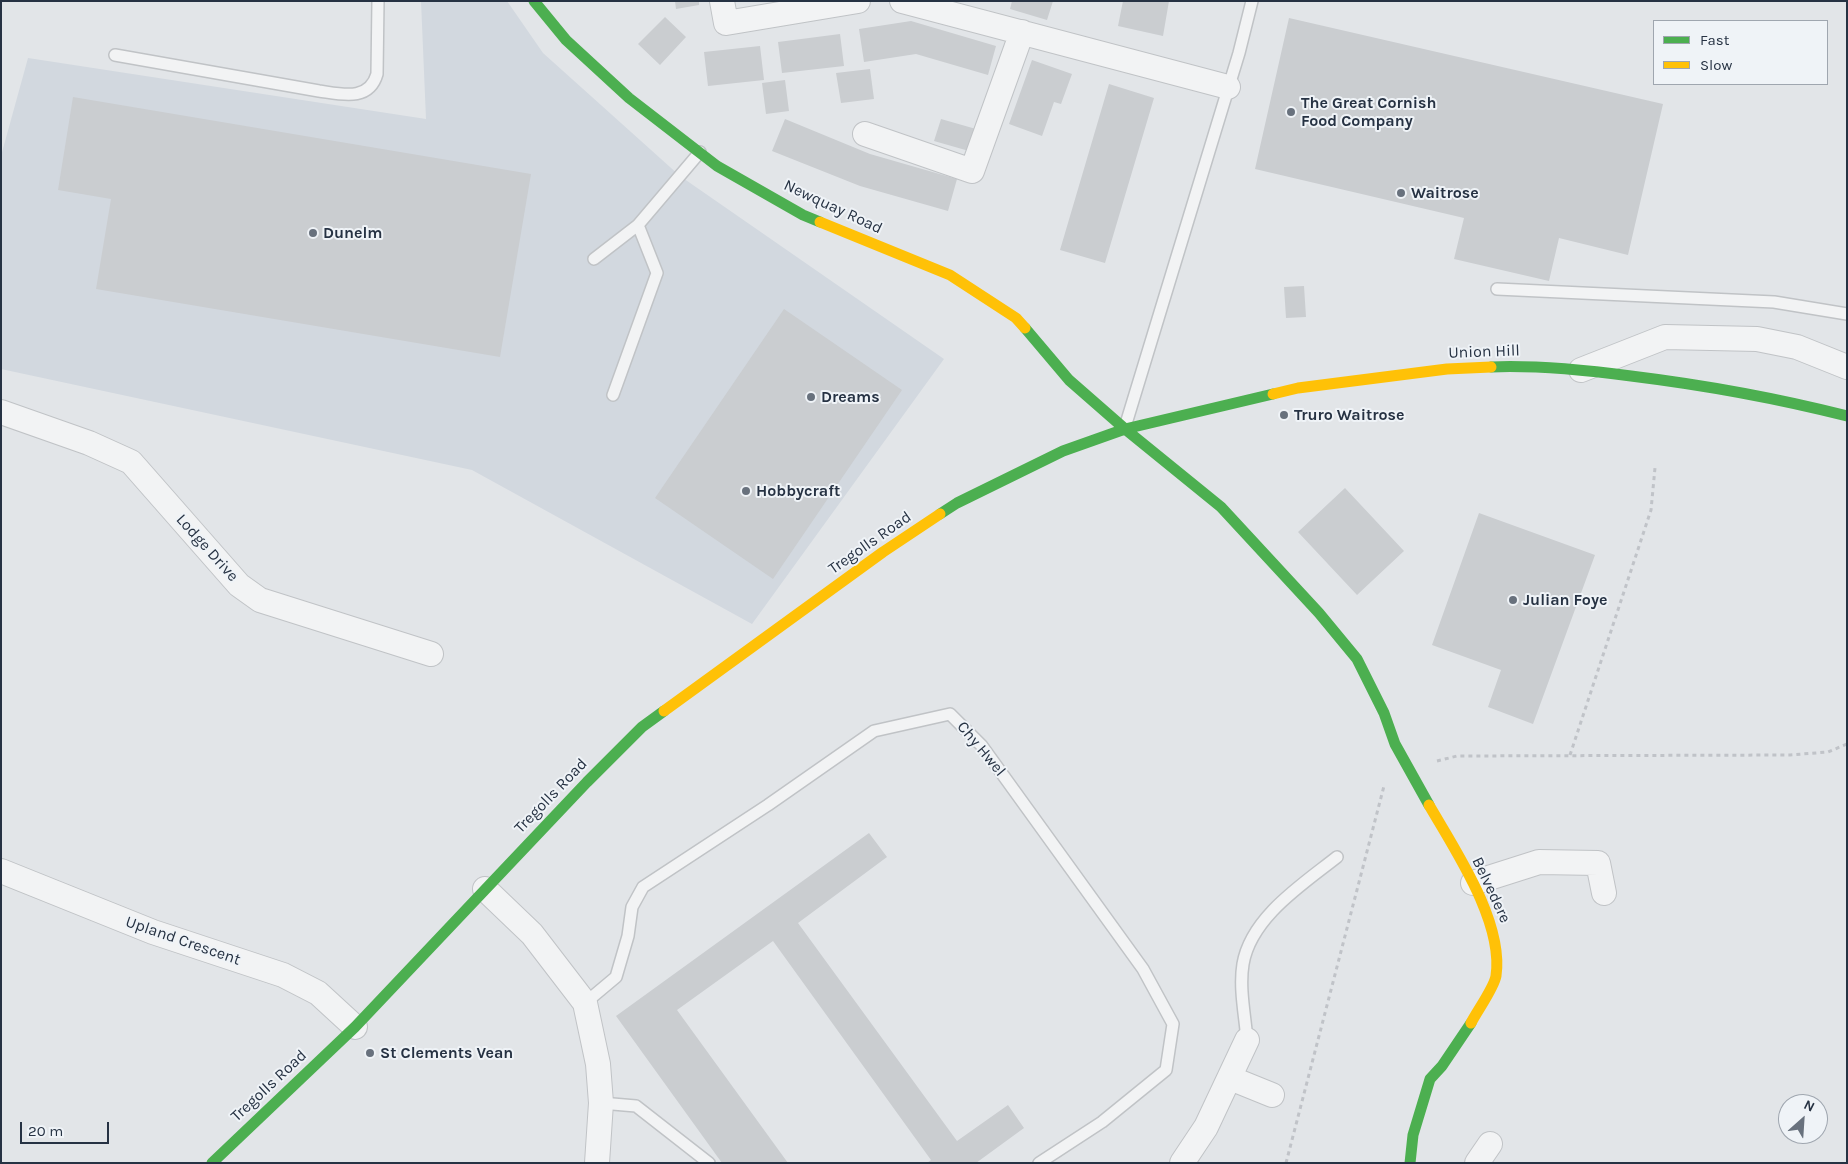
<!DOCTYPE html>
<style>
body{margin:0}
#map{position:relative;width:1848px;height:1164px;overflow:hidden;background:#e2e5e8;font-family:Karla,sans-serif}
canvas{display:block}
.frame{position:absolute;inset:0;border:2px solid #263243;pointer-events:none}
.legend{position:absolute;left:1653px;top:20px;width:175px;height:65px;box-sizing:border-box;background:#eff3f7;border:1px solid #9fa6af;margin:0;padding:6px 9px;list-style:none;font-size:15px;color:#263243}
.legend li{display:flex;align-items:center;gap:10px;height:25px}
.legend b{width:25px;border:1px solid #9fa6af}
.north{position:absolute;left:1778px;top:1094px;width:50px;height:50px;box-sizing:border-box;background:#eff3f7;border:1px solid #9fa6af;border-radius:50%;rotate:26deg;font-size:14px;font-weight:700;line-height:20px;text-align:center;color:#263243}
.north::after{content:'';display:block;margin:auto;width:18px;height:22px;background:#68717d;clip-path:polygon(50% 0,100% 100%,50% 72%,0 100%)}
.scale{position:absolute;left:20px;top:1122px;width:89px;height:22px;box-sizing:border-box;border:2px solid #263243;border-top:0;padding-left:6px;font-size:15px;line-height:18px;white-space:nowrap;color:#263243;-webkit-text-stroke:4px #eff3f7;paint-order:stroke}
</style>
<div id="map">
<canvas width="1848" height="1164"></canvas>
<div class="frame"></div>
<ul class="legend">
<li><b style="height:6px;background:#4caf50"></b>Fast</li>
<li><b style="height:6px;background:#ffc107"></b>Slow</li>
</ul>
<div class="north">N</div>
<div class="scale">20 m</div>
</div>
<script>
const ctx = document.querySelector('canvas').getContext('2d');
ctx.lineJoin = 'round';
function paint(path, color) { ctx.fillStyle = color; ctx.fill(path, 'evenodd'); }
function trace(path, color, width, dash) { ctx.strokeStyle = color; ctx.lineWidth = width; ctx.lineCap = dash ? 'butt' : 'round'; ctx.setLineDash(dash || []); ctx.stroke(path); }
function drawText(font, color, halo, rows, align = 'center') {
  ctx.font = font + ' Karla,sans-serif'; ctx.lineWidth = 4; ctx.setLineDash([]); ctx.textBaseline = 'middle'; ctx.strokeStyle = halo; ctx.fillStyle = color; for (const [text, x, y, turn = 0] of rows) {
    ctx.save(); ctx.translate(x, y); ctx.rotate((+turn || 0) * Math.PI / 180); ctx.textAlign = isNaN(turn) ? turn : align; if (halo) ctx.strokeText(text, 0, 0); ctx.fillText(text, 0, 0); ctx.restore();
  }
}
const built = new Path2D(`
 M421,1H507L543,53L680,176L944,359L752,624L472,470L1,369V156L28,58L426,119Z`);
const building = new Path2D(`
 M675,1H699V5L676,9Z
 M1012,1H1053L1047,20L1010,9Z
 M1123,1H1169L1163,36L1118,26Z
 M665,17L686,37L660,65L638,44Z
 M1289,18L1663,104L1628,255L1559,238L1549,281L1454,259L1464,218L1255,169Z
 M911,21L996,46L988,75L916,54L864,62L859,29Z
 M840,34L844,66L782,73L778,42Z
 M760,46L764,80L708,86L704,52Z
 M1032,60L1072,74L1061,104L1054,102L1042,136L1009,124Z
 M870,69L874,99L841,103L836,73Z
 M785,80L789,111L766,114L762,83Z
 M1109,84L1154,98L1105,263L1060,250Z
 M73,97L531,174L500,357L96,289L111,199L58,190Z
 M785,119L870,154L957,179L948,211L860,186L772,151Z
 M941,119L976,129L969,151L934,141Z
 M1304,286L1306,317L1286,318L1284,287Z
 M784,309L902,390L773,579L655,498Z
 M1345,488L1404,551L1357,595L1298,532Z
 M1479,513L1595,555L1533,724L1488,707L1501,670L1432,645Z
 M869,833L887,857L798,923L957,1141L1008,1105L1024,1128L976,1163H927L931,1160L773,941L677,1010L788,1163H722L616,1016Z`);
const path = new Path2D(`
 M1570,755L1651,510L1655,468
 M1437,761L1457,756L1790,755L1828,752L1847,744
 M1286,1163L1384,786`);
const lane = new Path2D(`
 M115,55L319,91C341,94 369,102 377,74L378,1
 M594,259L638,225L700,152
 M1497,289L1774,302L1847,314
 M613,395L657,273L638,225
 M1125,427L1239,53L1252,1
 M585,1003L616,977L628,936L632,907L643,887L768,805L874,731L950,714L982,746L1143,969L1173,1024L1166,1070L1102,1122L1039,1163
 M1247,1040C1245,1015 1239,988 1243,964C1251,917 1303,884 1337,857
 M601,1103L636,1106L709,1163`);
const street = new Path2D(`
 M722,1L726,23L858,1
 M902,1L1228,87
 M865,134L972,171L1022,32
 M1581,370L1665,337L1757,339L1797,347L1847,367
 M1,412L89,443L131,462L239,585L260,600L431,654
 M1,871L153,932L283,975L318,993L355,1027
 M1473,883L1539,862L1598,863L1604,893
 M485,889L532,934L585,1003L598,1064L601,1103L597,1163
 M1230,1078L1272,1095
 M1182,1163L1206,1127L1247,1040
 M1477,1163L1490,1144`);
const fast = new Path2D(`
 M534,1L566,40L629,98L717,166L803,215L820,222
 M1025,328L1069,380L1125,429
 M1491,367C1538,365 1585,370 1631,376C1704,385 1776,398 1847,416
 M1125,429L1221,507L1319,613L1357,659L1384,713L1395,744L1429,805
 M940,514L957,503L1063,451L1125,429L1273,394
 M212,1163L355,1027L587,782L642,727L664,711
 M1410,1163L1413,1135L1430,1079L1442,1066L1471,1023`);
const slow = new Path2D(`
 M820,222L950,275L1016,318L1025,328
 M1273,394L1298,388L1447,369L1491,367
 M664,711L883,552L940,514
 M1429,805C1455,850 1504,922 1496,976C1494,988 1477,1011 1471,1023`);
const markers = [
 [1291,112,5,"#68717d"],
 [1401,193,5,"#68717d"],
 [313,233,5,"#68717d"],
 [811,397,5,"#68717d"],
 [1284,415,5,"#68717d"],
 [746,491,5,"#68717d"],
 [1513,600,5,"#68717d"],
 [370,1053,5,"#68717d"]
];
const poiNames = [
 ["The Great Cornish",1301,103],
 ["Food Company",1301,121],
 ["Waitrose",1411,193],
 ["Dunelm",323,233],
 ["Dreams",821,397],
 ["Truro Waitrose",1294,415],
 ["Hobbycraft",756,491],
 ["Julian Foye",1523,600],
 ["St Clements Vean",380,1053]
];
const streetNames = [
 ["Newquay Road",833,207,25],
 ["Union Hill",1484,352,-2],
 ["Tregolls Road",870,543,-35],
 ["Lodge Drive",207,548,48],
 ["Chy Hwel",981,749,50],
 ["Tregolls Road",551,796,-46],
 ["Belvedere",1491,890,65],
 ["Upland Crescent",183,941,19],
 ["Tregolls Road",269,1086,-43]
];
paint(built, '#d2d8df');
paint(building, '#cacdd0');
trace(lane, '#c0c3c6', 14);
trace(street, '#c0c3c6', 26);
trace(path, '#c0c3c8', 3, [4, 4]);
trace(lane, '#f2f3f4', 11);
trace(street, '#f2f3f4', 24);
trace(fast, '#4caf50', 11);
trace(slow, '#ffc107', 11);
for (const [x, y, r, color] of markers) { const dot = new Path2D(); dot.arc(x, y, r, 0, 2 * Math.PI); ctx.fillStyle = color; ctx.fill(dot); trace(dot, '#eff3f7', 2); }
drawText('bold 16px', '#263243', '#eff3f7', poiNames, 'left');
drawText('16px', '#263243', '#eff3f7', streetNames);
</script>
